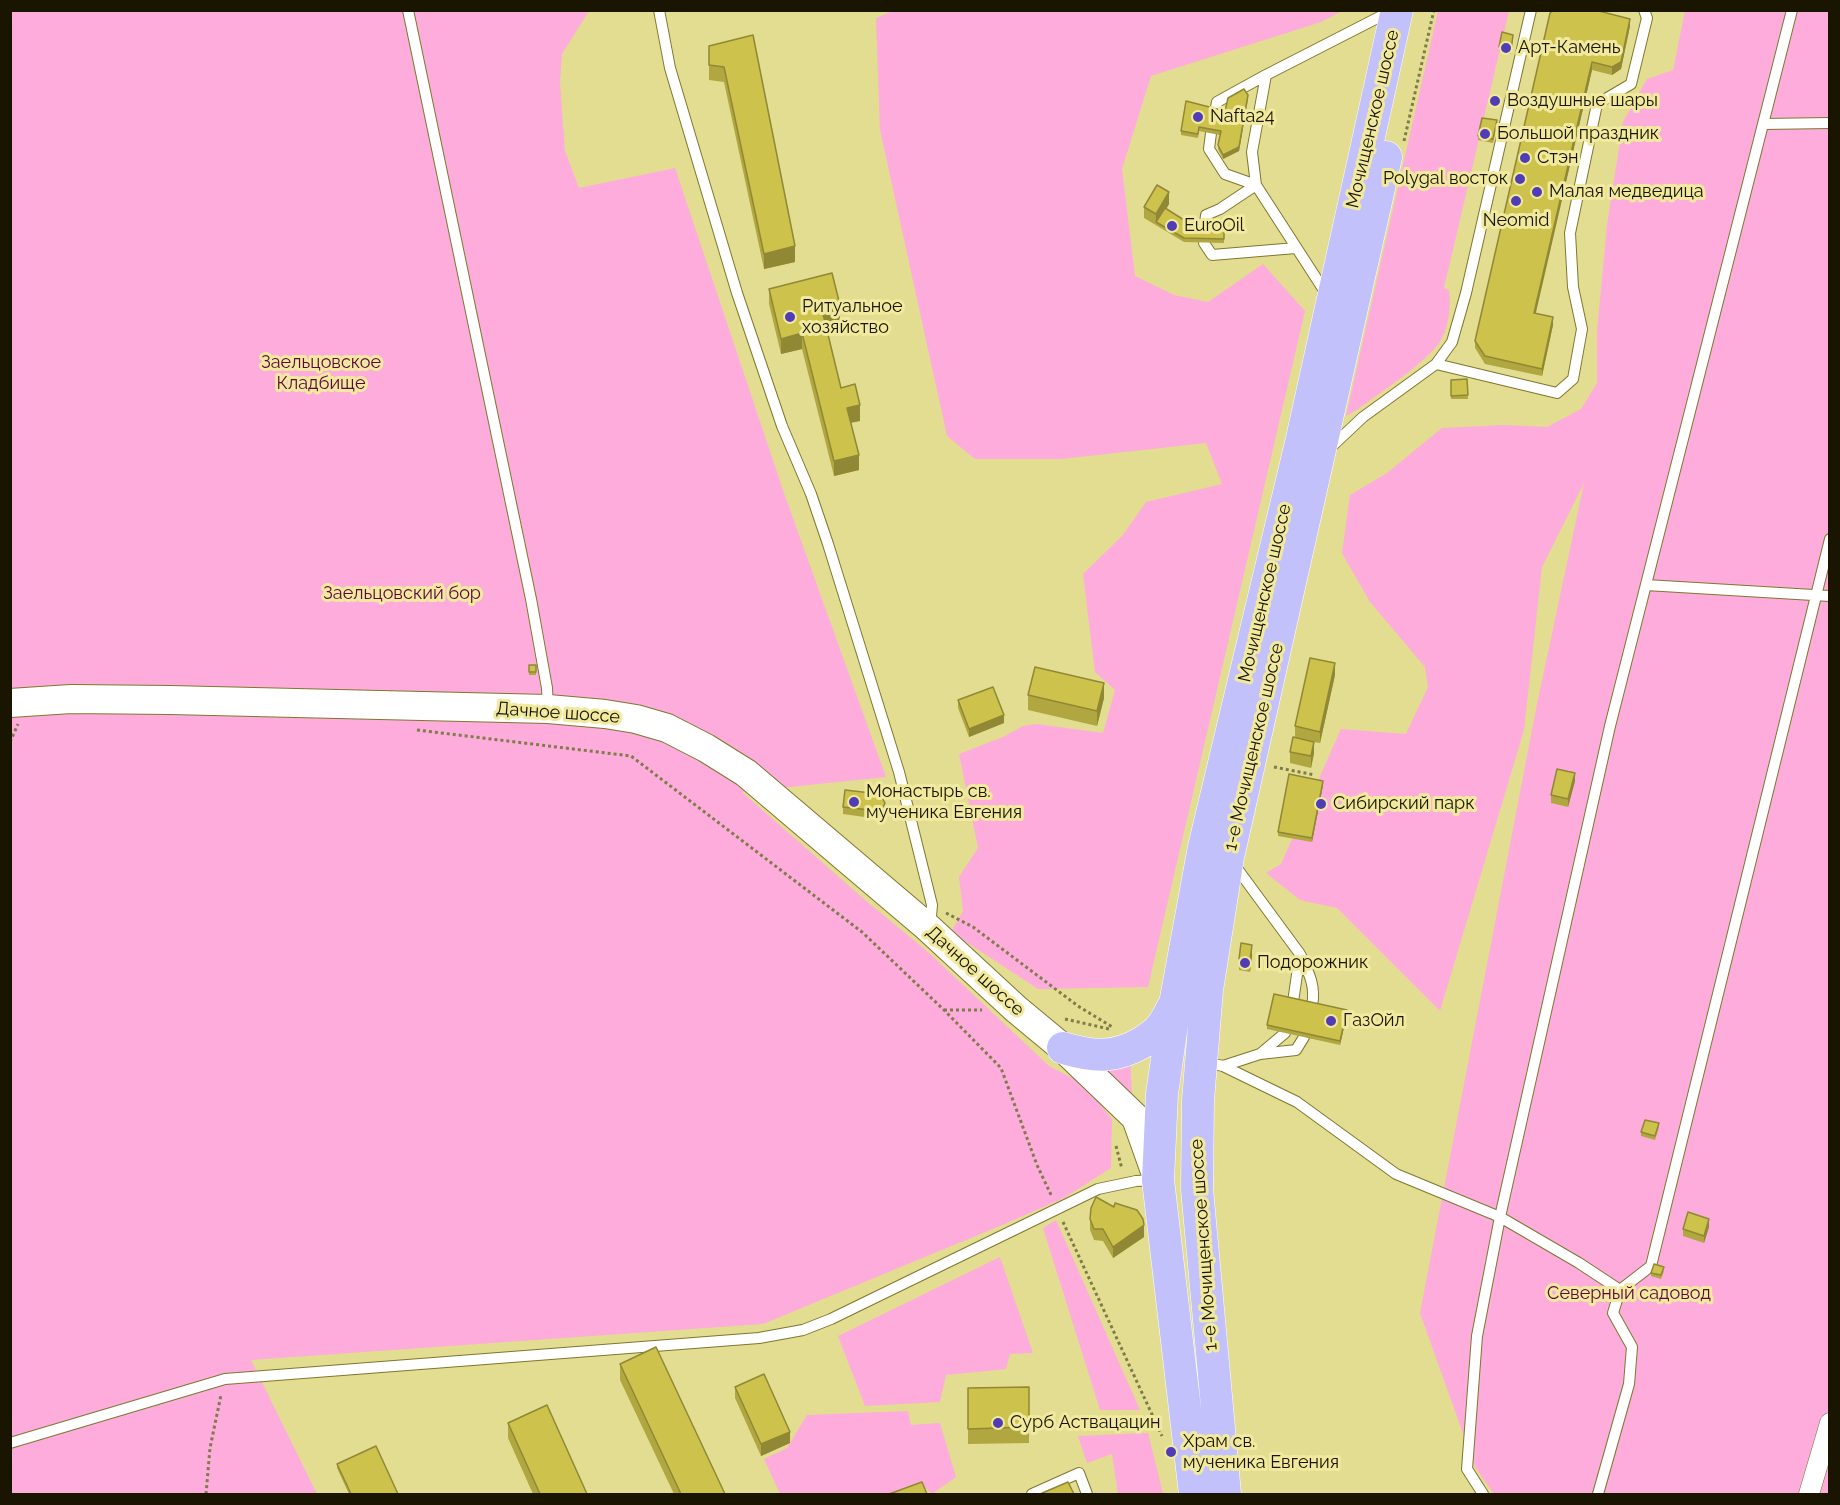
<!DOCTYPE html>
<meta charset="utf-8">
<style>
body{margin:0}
#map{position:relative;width:1840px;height:1505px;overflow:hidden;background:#e3dd91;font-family:Raleway,sans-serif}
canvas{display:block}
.frame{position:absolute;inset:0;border:12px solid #191500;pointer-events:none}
</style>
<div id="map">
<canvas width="1840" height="1505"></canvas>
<div class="frame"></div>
</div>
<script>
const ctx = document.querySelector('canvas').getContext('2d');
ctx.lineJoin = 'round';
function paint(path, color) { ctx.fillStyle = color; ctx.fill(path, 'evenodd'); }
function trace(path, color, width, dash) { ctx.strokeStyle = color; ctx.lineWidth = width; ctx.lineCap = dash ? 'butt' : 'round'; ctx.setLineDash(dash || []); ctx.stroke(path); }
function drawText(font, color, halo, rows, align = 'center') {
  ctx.font = font + ' Raleway,sans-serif'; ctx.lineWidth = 6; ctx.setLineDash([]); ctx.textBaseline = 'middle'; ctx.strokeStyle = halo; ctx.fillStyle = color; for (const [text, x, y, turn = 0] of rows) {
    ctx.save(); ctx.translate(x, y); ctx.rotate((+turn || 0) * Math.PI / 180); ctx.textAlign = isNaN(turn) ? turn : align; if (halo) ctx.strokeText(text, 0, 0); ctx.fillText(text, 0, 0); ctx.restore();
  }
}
const green = new Path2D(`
 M895,10L1342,11L1321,22L1151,76L1122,169L1135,276L1174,295L1208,302L1263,264L1305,311L1148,987L1038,989L951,932L963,911L959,877L978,848L959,754L1003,737L1023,726L1037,724L1103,733L1115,690L1095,672L1083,574L1123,535L1146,502L1222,484L1206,443L1061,459H975L947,436L880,130L876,18Z
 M10,11H589L562,54L560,83L565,151L579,188L675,168L785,496L886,777L742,792L865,900L928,952L1049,1066L1084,1084L1112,1119L1111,1168L1064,1198L1007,1223L763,1324L251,1360L317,1494H11Z
 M1438,11H1509L1444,288L1449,290C1451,305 1449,326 1441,340C1428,362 1379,393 1357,410L1346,416Z
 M1685,11H1829V1494H1494L1475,1467L1420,1313L1537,704L1584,483L1542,567L1524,730L1440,1011L1337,908L1300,900L1266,873L1281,864L1341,729L1406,734L1428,687L1425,667L1370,602L1342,553L1350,495L1387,473L1442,428L1506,425L1547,427L1581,409L1597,383V331L1607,225L1623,122L1647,79L1673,70Z
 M1130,1055L1132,1095L1101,1065Z
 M1056,1220L1140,1410H1100L1043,1228Z
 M1000,1257L1033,1353L1010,1354L1006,1369L946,1375L940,1402L865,1406L838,1336Z
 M908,1411L911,1425L940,1423L956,1477L932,1494L925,1487L905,1494H780L764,1459L787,1448L807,1415Z
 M1148,1433L1163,1494H1118L1112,1454L1087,1463L1078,1436Z`);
const path = new Path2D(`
 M1404,141L1434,10
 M417,730L631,756L862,932L944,1010L1001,1068L1037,1165L1052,1197
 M10,742L18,724
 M1274,767L1315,775
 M946,913L973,927L1078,1006L1114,1028
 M944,1010H982
 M1065,1019L1109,1029
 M1116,1146L1122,1169
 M1063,1222L1162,1436
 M206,1494L210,1448L221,1395`);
const lane = new Path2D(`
 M408,10L531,599L547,688L548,709
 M659,10L670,68L737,293L782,426L811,494L828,544L899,772L932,905L931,916L926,924
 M1215,113L1217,102L1266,75
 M1763,124L1830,123
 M1211,133L1209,149L1225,174L1256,185
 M1205,224L1206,215L1220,209L1256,185
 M1204,243L1212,255L1296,248
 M1327,295L1256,185L1252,152L1266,75L1391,11
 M1436,364L1557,393L1573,379L1582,329L1573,287L1570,233L1597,104L1631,84L1647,18L1644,10
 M1329,449L1363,417L1436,364L1452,342L1466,293L1531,10
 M1646,585L1830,596
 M1233,863L1300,954L1293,1002
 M1300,954C1309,973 1316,986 1312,1006
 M1260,1054L1296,1050L1304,1037
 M1205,1062L1223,1066L1297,1102L1396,1174L1500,1217L1579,1263L1620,1290
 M1223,1066L1260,1054L1285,1033
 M10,1443L225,1379L759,1338L803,1330L831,1319L1098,1189L1136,1181L1157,1180
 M1032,1494L1079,1473L1087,1494
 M1483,1494L1467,1469L1477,1336L1500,1217L1610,726L1792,10
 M1598,1494L1629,1384L1632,1347L1613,1313L1620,1290L1651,1266L1830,539`);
const street = new Path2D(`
 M1809,1494L1830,1423`);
const secondary = new Path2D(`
 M10,703L71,699L170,700L548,709L605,714L636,719L667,728L706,748L746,773L925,925L1016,1009L1063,1048L1136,1118L1157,1177`);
const primary = new Path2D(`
 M1063,1048C1094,1057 1114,1059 1143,1042C1149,1038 1157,1033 1161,1027C1166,1021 1169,1014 1173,1007
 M1195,1494L1158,1180L1162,1094L1175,1004L1204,847L1301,443L1397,10
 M1225,1494L1197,1189L1198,1100L1207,990L1228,857L1386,157`);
const wall = new Path2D(`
 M1550,13L1630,26L1621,69L1612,75L1592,70L1535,313L1553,325L1542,376L1485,364L1475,348V341Z
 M753,35L795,262L764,269L724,82L709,80V46Z
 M1513,39L1511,54L1499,51V47Z
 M1248,99L1239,151L1223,159L1218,149L1220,135L1199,131L1198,138L1181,135V131L1225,111Z
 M1497,124L1493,143L1478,140V136Z
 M1169,204L1166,209L1184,220L1224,221V243L1184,242L1144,218V207Z
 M769,289L840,321L826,324L841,388L860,421L851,423L859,470L834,476L802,349L781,354L769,304Z
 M1467,379L1468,399H1451V380Z
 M529,665H536V675H529Z
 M1335,675L1320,743L1314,742V753L1311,768L1290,763V752L1295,738V726Z
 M1028,695L1104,698L1097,726L1028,710Z
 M958,700L1004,723L969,737L958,708Z
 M1575,781L1568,807L1551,803V795Z
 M1323,785L1312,842L1278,836V832Z
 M843,807L885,811L883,816L879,819L843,814Z
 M1252,956L1250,972L1239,970V959Z
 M1347,1014L1340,1045L1267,1029V1025Z
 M1659,1127L1655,1140L1641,1136V1132Z
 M1090,1219L1144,1237L1113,1258L1103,1241L1094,1240L1090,1230Z
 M1709,1227L1704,1243L1683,1236V1229Z
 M1664,1271L1661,1279L1651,1276V1273Z
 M620,1364L725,1494H674L620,1380Z
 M735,1387L790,1443L761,1456L735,1398Z
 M1029,1387V1443L968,1444V1388Z
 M508,1423L587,1494H533L508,1438Z
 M337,1464L398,1494H349L337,1468Z`);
const shadedWall = new Path2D(`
 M1630,19V26L1621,69L1612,75V67Z
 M1592,62V70L1534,321V313Z
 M1248,95L1239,151L1223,159V155Z
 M1169,192V204L1158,223L1156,222V214Z
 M795,246V262L764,269V254Z
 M840,305V321L822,325V310Z
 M1553,317V325L1542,376V369Z
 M802,333V349L781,354V339Z
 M860,405V421L847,423V408Z
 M859,455V470L834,476V461Z
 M1335,663V675L1320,743V732Z
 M1104,683V698L1097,726V711Z
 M1004,715V723L969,737V729Z
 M1314,742V753L1311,768V756Z
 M1575,773V781L1568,807V799Z
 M1323,781V785L1312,842V838Z
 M885,803V811L883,816L879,819V811Z
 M1252,945V956L1250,972V960Z
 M1347,1010V1014L1340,1045V1041Z
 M1709,1219V1227L1704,1243V1236Z
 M1144,1225V1237L1113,1258V1247Z
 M790,1432V1443L761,1456V1444Z`);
const building = new Path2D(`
 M1554,10H1595L1630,19L1621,62L1612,67L1592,62L1534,313L1553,317L1542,369L1485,356L1475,341L1550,13Z
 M1502,32L1513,35L1511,50L1499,47Z
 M753,35L795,246L764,254L724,67L709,65V46Z
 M1244,89L1248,95L1239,147L1223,155L1218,145L1221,131L1199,127L1198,134L1181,131L1186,101L1225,111L1228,98Z
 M1482,118L1497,120L1493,139L1478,136Z
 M1157,185L1169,192L1156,214L1144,207Z
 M1165,208L1184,220L1224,221V239L1184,238L1156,222Z
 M832,273L840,305L822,310L841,388L855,384L860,405L847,408L859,455L834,461L802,333L781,339L769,289Z
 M1467,379L1468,395L1451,396V380Z
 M1310,658L1335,663L1320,732L1295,726Z
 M529,665H536V672H529Z
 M1035,667L1104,683L1097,711L1028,695Z
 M993,687L1004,715L969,729L958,700Z
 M1293,737L1314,742L1311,756L1290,752Z
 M1557,769L1575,773L1568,799L1551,795Z
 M1289,774L1323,781L1312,838L1278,832Z
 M845,790L880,794L885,803L883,808L879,811L843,807Z
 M1241,943L1252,945L1250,960L1239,959Z
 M1274,994L1347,1010L1340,1041L1267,1025Z
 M1645,1120L1659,1123L1655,1136L1641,1132Z
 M1096,1197L1114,1207L1115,1203L1137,1210L1143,1219L1144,1225L1113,1247L1103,1229H1094L1090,1219L1091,1208Z
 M1688,1212L1709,1219L1704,1236L1683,1229Z
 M1654,1264L1664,1267L1661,1275L1651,1273Z
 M656,1347L725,1494H681L620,1364Z
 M764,1374L790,1432L761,1444L735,1387Z
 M1029,1387V1427L968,1429V1388Z
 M547,1405L587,1494H540L508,1423Z
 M376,1446L398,1494H351L337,1464Z
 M922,1482L927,1494H889Z
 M1068,1482L1074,1494H1040Z`);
const markers = [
 [1506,48,6,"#503db5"],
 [1495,101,6,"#503db5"],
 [1198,117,6,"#503db5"],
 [1485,134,6,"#503db5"],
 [1525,158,6,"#503db5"],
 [1520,179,6,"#503db5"],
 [1537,192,6,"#503db5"],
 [1516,201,6,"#503db5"],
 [1172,226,6,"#503db5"],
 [790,317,6,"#503db5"],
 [854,802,6,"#503db5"],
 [1321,804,6,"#503db5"],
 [1245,963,6,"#503db5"],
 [1331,1021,6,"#503db5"],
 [998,1423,6,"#503db5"],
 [1171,1452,6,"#503db5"]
];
const poiNames = [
 ["Арт-Камень",1518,48],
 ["Воздушные шары",1507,101],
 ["Nafta24",1210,117],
 ["Большой праздник",1497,134],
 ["Стэн",1537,158],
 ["Polygal восток",1508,179,"right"],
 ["Малая медведица",1549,192],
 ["Neomid",1516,221,"center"],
 ["EuroOil",1184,226],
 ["Ритуальное",802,307],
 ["хозяйство",802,328],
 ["Монастырь св.",866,792],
 ["мученика Евгения",866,813],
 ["Сибирский парк",1333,804],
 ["Подорожник",1257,963],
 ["ГазОйл",1343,1021],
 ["Сурб Аствацацин",1010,1423],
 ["Храм св.",1183,1442],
 ["мученика Евгения",1183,1463]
];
const streetNames = [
 ["Мочищенское шоссе",1373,119,-77],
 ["Мочищенское шоссе",1265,593,-77],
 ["Дачное шоссе",558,713,4],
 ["1-е Мочищенское шоссе",1254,747,-77],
 ["Дачное шоссе",975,971,42],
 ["1-е Мочищенское шоссе",1204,1245,-94]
];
const parkNames = [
 ["Заельцовское",321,363],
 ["Кладбище",321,384],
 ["Заельцовский бор",402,594],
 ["Северный садовод",1629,1294]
];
paint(green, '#fdacdc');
trace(lane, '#7f772d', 12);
trace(street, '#7f772d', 21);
trace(secondary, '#7f772d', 30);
trace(primary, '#fff', 33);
trace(path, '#807b4a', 3, [3, 3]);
trace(lane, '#fff', 10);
trace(street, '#fff', 20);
trace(secondary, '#fff', 28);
trace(primary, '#c2c1fb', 32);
paint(wall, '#b0a741');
paint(shadedWall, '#908835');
paint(building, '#cdc24c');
trace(building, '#908835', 1.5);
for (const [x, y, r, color] of markers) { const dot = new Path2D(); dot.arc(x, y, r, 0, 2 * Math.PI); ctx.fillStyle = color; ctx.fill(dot); trace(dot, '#f1ea9e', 2); }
drawText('18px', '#191500', '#f1ea9e', poiNames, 'left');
drawText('18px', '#191500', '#f1ea9e', streetNames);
drawText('18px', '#5e0444', '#f1ea9e', parkNames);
</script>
